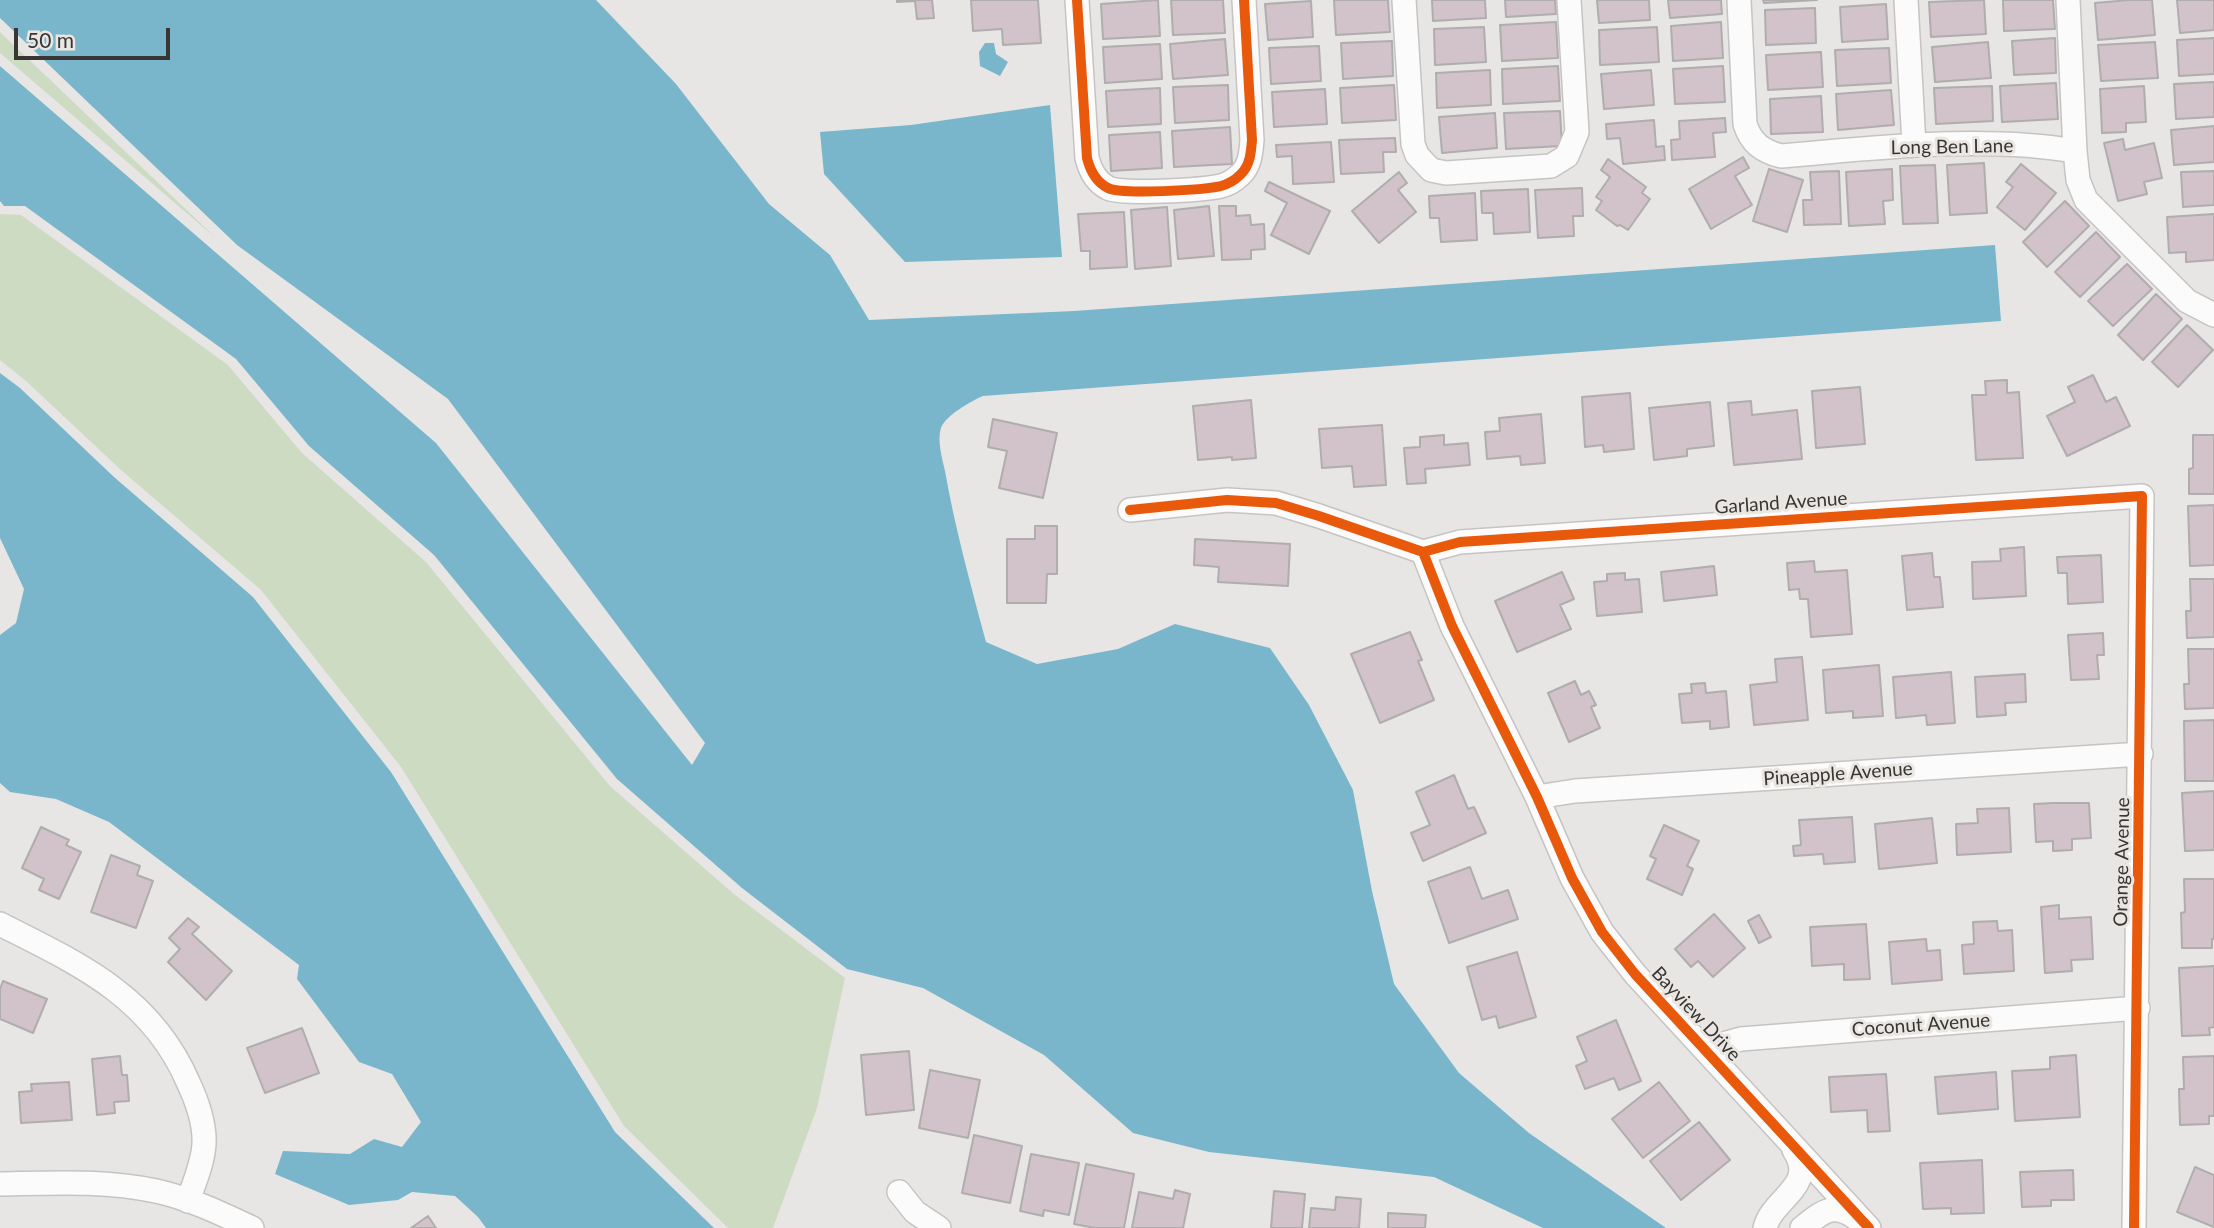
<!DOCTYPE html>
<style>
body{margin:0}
#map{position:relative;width:2214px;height:1228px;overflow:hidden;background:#e8e6e4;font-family:Lato,sans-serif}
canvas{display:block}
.scale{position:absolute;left:14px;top:28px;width:156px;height:32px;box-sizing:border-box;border:4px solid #373634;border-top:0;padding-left:9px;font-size:21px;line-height:24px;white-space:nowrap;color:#373634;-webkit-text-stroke:5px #eae6e2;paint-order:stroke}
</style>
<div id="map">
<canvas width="2214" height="1228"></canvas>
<div class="scale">50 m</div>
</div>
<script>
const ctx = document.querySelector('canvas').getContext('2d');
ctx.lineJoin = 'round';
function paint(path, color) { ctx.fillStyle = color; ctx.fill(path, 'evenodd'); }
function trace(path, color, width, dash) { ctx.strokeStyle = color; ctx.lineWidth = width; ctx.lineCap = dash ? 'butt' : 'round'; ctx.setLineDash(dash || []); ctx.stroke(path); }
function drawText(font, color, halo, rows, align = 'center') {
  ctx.font = font + ' Lato,sans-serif'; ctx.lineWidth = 6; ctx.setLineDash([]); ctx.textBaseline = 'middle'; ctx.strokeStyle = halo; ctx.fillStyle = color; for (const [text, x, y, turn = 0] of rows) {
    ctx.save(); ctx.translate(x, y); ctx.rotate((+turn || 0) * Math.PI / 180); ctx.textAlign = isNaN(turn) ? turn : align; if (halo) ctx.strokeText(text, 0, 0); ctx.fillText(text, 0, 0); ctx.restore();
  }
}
const green = new Path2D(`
 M0,32L217,239L0,53Z
 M0,214L21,215L228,365L302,453L426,562L610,786L735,895L845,978L817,1108L773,1228H728L624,1126L401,767L261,590L121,470L26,381L0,360Z`);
const water = new Path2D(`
 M0,0H596L676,84L769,204L830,255L869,320L1074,311L1995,245L2001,321L983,396C971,401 945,416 941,428C937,440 942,458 945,471C955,528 971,586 986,642L1037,664L1118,649L1175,624L1270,648L1309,705L1353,790L1372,891L1394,984L1459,1073L1529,1133L1666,1228H1543L1434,1177L1209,1152L1133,1133L1044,1055L923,988L847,969L742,888L617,779L434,555L309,446L236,359L25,206H4L0,201V66L436,443L692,765L705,743L448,399L237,245L0,18Z
 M985,43H994L996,54L1008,62L1000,76L980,66L979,52Z
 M1050,105L1062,257L905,262L824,174L820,132L911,125Z
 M0,373L20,388L114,477L253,597L391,772L615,1132L714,1228H486L478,1217L455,1196L412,1192L398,1200L349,1205L275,1174L283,1151L350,1154L374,1139L402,1147L421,1122L392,1074L359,1062L297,979L299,965L109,822L56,799L10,792L0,783V635L16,623L24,589L0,538Z`);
const building = new Path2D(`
 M897,0H932L934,18L917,19L915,1L897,2Z
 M971,0H1038L1041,43L1003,45L1002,29L973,31Z
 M1158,0L1160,36L1103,39L1101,4Z
 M1171,0H1223L1225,33L1173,35Z
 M1334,0H1388L1390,32L1336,35Z
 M1432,0H1485L1486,18L1433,21Z
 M1505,0H1555L1556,14L1506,17Z
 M1597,0H1649L1650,20L1599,23Z
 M1668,0H1721L1722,14L1670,18Z
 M1763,0H1817L1764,3Z
 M1984,0L1986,34L1931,37L1929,2Z
 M2003,0H2053L2055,29L2004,31Z
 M2129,0H2152L2155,35L2098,40L2095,3Z
 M2177,0H2214V30L2180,33Z
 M1311,1L1313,37L1268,40L1265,4Z
 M1886,4L1888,39L1842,42L1840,7Z
 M1815,8L1816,43L1766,45L1765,10Z
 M1556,22L1558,58L1502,61L1500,25Z
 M1721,22L1723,58L1673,61L1671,26Z
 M1484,27L1486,62L1435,65L1434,29Z
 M1657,27L1659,62L1600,65L1599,30Z
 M2055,38L2056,73L2014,75L2012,41Z
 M2214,38V74L2179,76L2177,40Z
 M1225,39L1228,75L1173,79L1170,44Z
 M1392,41L1393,76L1343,79L1341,43Z
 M1988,42L1991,78L1935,82L1932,47Z
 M2155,42L2158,78L2101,81L2098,45Z
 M1160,44L1162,79L1105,83L1103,47Z
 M1319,46L1321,81L1271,84L1269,48Z
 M1889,48L1891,83L1837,86L1835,50Z
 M1821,52L1823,87L1768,90L1766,55Z
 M1558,66L1560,101L1503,104L1502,69Z
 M1723,66L1725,102L1675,104L1673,69Z
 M1490,70L1491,105L1437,108L1436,73Z
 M1651,70L1654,105L1604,109L1601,74Z
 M2214,82V117L2176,119L2174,84Z
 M2056,83L2058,119L2002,122L2000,86Z
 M1228,85L1229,120L1175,123L1173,87Z
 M1394,85L1396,120L1342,123L1340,88Z
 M1992,86L1993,121L1936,124L1934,88Z
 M2144,86L2146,122L2126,123V132L2102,133L2100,89Z
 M1160,88L1161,124L1108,127L1106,91Z
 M1325,89L1327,124L1274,127L1272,92Z
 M1891,90L1894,125L1838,130L1836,94Z
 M1821,96L1823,132L1771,134L1770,99Z
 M1560,111L1562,146L1506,149L1504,113Z
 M1495,113L1497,148L1442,153L1439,117Z
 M1725,118L1726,132L1713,133L1715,157L1672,160L1671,140L1680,139L1679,121Z
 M1654,120L1656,147L1664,146L1665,160L1623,164L1620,138L1607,139L1606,124Z
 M2214,126V162L2174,165L2171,130Z
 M1230,127L1232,164L1174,167L1172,131Z
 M1160,132L1162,168L1111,171L1109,135Z
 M1395,138L1396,152H1383L1384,172L1341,174L1339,140Z
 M2123,139L2125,150L2154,143L2162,178L2144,182L2147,194L2118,201L2104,143Z
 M1331,142L1334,182L1293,184L1292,156L1277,157L1276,145Z
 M1743,157L1749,168L1735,176L1752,205L1711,229L1689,189Z
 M1608,159L1646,187L1642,193L1650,199L1628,230L1620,225L1617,226L1596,210L1602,201L1596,197L1610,177L1601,170Z
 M1984,163L1987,213L1950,215L1947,165Z
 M2021,164L2056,193L2025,230L1997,207L2013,187L2006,182Z
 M1935,165L1938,223L1903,224L1900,166Z
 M1769,169L1803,180L1787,232L1753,221Z
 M1892,169L1893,200L1883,201L1885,224L1849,226L1846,172Z
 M1839,171L1841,224L1804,225L1803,200H1812L1810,172Z
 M2214,171V205L2183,207L2181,172Z
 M1399,172L1407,183L1398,190L1416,212L1379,243L1352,211Z
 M1269,182L1330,211L1309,254L1271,235L1287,203L1265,191Z
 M1582,188L1583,216H1573L1574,236L1538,238L1535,190Z
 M1528,189L1530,232L1494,234L1493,213H1482L1481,191Z
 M1475,193L1477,240L1441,242L1439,218H1430L1429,196Z
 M2065,201L2089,226L2047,267L2023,242Z
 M1209,206L1214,256L1178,259L1174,210Z
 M1219,206H1236V216L1250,215L1251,225L1264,224L1265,249L1251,250V259L1222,260Z
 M1167,207L1171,266L1135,269L1131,210Z
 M1124,212L1127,267L1090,269V251H1081L1078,214Z
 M2214,214V260L2186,262V252L2169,253L2167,217Z
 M2096,232L2120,257L2080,297L2055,272Z
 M2127,264L2152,289L2113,326L2088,301Z
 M2156,294L2182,319L2143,360L2118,335Z
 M2187,325L2213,350L2178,387L2152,362Z
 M2093,375L2106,402L2116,397L2130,426L2067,456L2047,416L2075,402L2068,387Z
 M2007,380V393L2019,392L2023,458L1976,460L1972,395H1986L1985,381Z
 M1860,387L1865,444L1816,448L1812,391Z
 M1630,393L1634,449L1604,452L1603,445L1585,447L1582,397Z
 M1251,400L1256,458L1232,460V457L1198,460L1193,406Z
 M1751,401L1752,415L1797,410L1802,459L1734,465L1728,403Z
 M1710,402L1714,446L1687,449V456L1654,460L1649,408Z
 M1541,414L1545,463L1521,465L1520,456L1487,459L1485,432L1500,431L1499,418Z
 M993,419L1057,433L1043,498L999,488L1007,451L988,447Z
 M1382,425L1386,485L1354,487L1352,466L1322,468L1319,429Z
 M1444,435V445L1468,443L1470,465L1425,469L1426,483L1407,484L1404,448L1420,447V437Z
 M2193,435H2214V494H2189V469L2193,468Z
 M2214,505V565L2190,566L2188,506Z
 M1035,526H1057V574H1047L1046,603H1007V539H1035Z
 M1195,539L1290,544L1288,586L1218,582L1219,567L1194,565Z
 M2024,547L2026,596L1973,599L1972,562L2001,561L2000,549Z
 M1932,553L1934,577H1940L1943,607L1907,610L1902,556Z
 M2101,555L2103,602L2068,604L2067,573H2058L2057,557Z
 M1814,561L1815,572L1847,570L1852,634L1811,637L1808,599H1800L1799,589L1789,590L1787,563Z
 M1714,566L1717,595L1664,601L1661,572Z
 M1562,572L1574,599L1560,605L1571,629L1517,652L1495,601Z
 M1625,573V580L1639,579L1642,612L1597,616L1594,582L1607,581V574Z
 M2190,579H2214V637L2187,638L2186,611H2191Z
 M1410,632L1422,660L1418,661L1434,700L1380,723L1351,654Z
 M2103,633L2104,655H2097L2099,679L2071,680L2068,635Z
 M2188,649H2214V708L2185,709L2184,684H2189Z
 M1802,657L1808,720L1754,725L1750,685L1777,682L1775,659Z
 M1879,665L1883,716L1853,718V711L1826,713L1823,670Z
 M1951,672L1955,723L1927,725L1926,715L1896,718L1893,677Z
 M2025,674L2026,702L2005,703L2006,715L1977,717L1975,677Z
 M1575,681L1581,695L1589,691L1596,705L1591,707L1600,728L1569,742L1548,693Z
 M1705,683L1706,693L1726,691L1729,727L1710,729V721L1682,723L1679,694L1692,693L1691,684Z
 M2214,720V781H2185L2184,721Z
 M1454,775L1468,809L1474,807L1486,833L1423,861L1411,833L1430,825L1416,792Z
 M2214,791V850L2185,851L2182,793Z
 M2053,803H2089L2091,838L2072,839V850L2053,851V841L2036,842L2034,804Z
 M2009,808L2011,852L1957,855L1956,824L1978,823L1977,809Z
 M1852,817L1855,862L1824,864L1823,854L1794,856L1793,846L1801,845L1799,820Z
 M1932,818L1937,863L1879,869L1875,824Z
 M1664,825L1699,841L1687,866L1693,869L1682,895L1647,879L1656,859L1650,856Z
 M41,827L69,840L66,845L81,852L59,899L39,890L44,879L22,868Z
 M111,855L140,866L137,875L153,881L136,928L91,912Z
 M1470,867L1482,899L1508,890L1518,919L1449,943L1428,882Z
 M2184,879H2214V939H2212V948H2182L2181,913L2185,912Z
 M2059,905V919L2091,917L2093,959L2071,960L2072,971L2045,973L2041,907Z
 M1714,914L1745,948L1713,977L1698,961L1691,967L1675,949Z
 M1759,915L1771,937L1759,943L1748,921Z
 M188,918L199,927L192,934L232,971L206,1000L168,962L180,949L169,938Z
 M1997,921L1998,931L2012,930L2014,971L1964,974L1962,945L1974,944L1973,922Z
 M1866,924L1870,979L1844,980V964L1812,966L1810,927Z
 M1926,939L1927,951L1940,950L1942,980L1892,984L1889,942Z
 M1517,952L1536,1017L1499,1028L1496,1016L1482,1020L1467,967Z
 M2214,966V1027L2209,1028L2210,1035L2182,1036L2179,968Z
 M3,981L47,999L33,1033L0,1019V989Z
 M1616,1020L1641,1081L1619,1090L1614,1078L1585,1089L1576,1066L1587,1061L1577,1037Z
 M302,1028L319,1073L265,1093L247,1048Z
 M909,1051L914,1110L866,1115L861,1055Z
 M2076,1055L2080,1117L2015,1121L2012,1071L2050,1069V1057Z
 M120,1056L122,1075H127L129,1101L114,1102L115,1113L97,1115L92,1059Z
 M2214,1056V1116H2209V1124L2180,1125L2179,1089H2184L2183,1057Z
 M930,1070L980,1080L968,1138L919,1128Z
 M1996,1072L1998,1109L1938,1114L1935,1077Z
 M1886,1074L1890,1131L1868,1132L1867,1110L1831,1112L1829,1077Z
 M69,1082L72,1120L21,1123L19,1092L32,1091L31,1084Z
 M1659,1082L1690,1121L1643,1158L1612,1119Z
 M1699,1122L1730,1160L1681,1200L1650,1161Z
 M974,1135L1022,1146L1010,1203L962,1193Z
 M1031,1154L1079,1163L1069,1215L1044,1210L1043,1216L1020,1211Z
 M1982,1160L1984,1213L1951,1214V1208L1923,1209L1920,1163Z
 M1086,1164L1134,1174L1124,1228H1095L1074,1224Z
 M2195,1167L2214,1175V1227L2177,1212Z
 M2073,1170L2074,1200H2051V1206L2022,1207L2020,1172Z
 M1175,1190L1190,1194L1183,1228H1132L1139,1192L1173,1199Z
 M1274,1191L1305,1194L1302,1228H1271Z
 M1336,1197L1361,1199L1359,1228H1309L1311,1208L1335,1210Z
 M1388,1213L1426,1215L1425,1228H1388Z
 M428,1216L436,1228H411Z`);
const minor = new Path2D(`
 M1077,0L1087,158C1090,170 1096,182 1108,188C1121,195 1204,190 1221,186C1228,184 1235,180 1240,175C1250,166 1251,153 1252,140L1244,0
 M1404,0L1413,144L1417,155L1431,170L1446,173L1551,166L1567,156L1577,132L1569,0
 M1739,0L1745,124C1751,143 1762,151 1781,156C1875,148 1982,135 2075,151
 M1906,0L1914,145
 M2068,0L2075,151L2078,180L2086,200L2187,301L2214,315
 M1130,510L1227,500L1276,503L1319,516L1423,552L1460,542L2142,496L2134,1228
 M1423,552L1452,626L1537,797L1572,878L1602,932L1635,974L1869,1228
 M1537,797L1575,791L2141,754
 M0,924C79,964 151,996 188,1082C197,1101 205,1123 204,1144C203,1163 194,1183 188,1201
 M1705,1049L1741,1039L2138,1008
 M0,1184C52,1183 105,1180 156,1191C189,1198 222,1214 252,1228
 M899,1192L915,1212L939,1228
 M1765,1228C1772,1198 1818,1186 1794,1150
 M1802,1228C1822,1212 1834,1201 1857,1219`);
const cycleway = new Path2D(`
 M1077,0L1087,158C1090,170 1096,182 1108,188C1121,195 1204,190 1221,186C1228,184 1235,180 1240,175C1250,166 1251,153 1252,140L1244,0
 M1130,510L1227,500L1276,503L1319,516L1423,552L1460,542L2142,496L2134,1228
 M1423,552L1452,626L1537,797L1572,878L1602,932L1635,974L1869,1228`);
const streetNames = [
 ["Long Ben Lane",1952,147,-1],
 ["Garland Avenue",1781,503,-4],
 ["Pineapple Avenue",1838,774,-4],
 ["Orange Avenue",2122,862,-89],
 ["Bayview Drive",1696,1014,47],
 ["Coconut Avenue",1921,1025,-4]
];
paint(green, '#cddbc2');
paint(water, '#79b6cb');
paint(building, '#d1c3c9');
trace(building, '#afadad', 2);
trace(minor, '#c6c4c2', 26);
trace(minor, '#fcfbfb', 23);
trace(cycleway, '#e8590c', 10);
drawText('19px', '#373634', '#eae6e2', streetNames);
</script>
